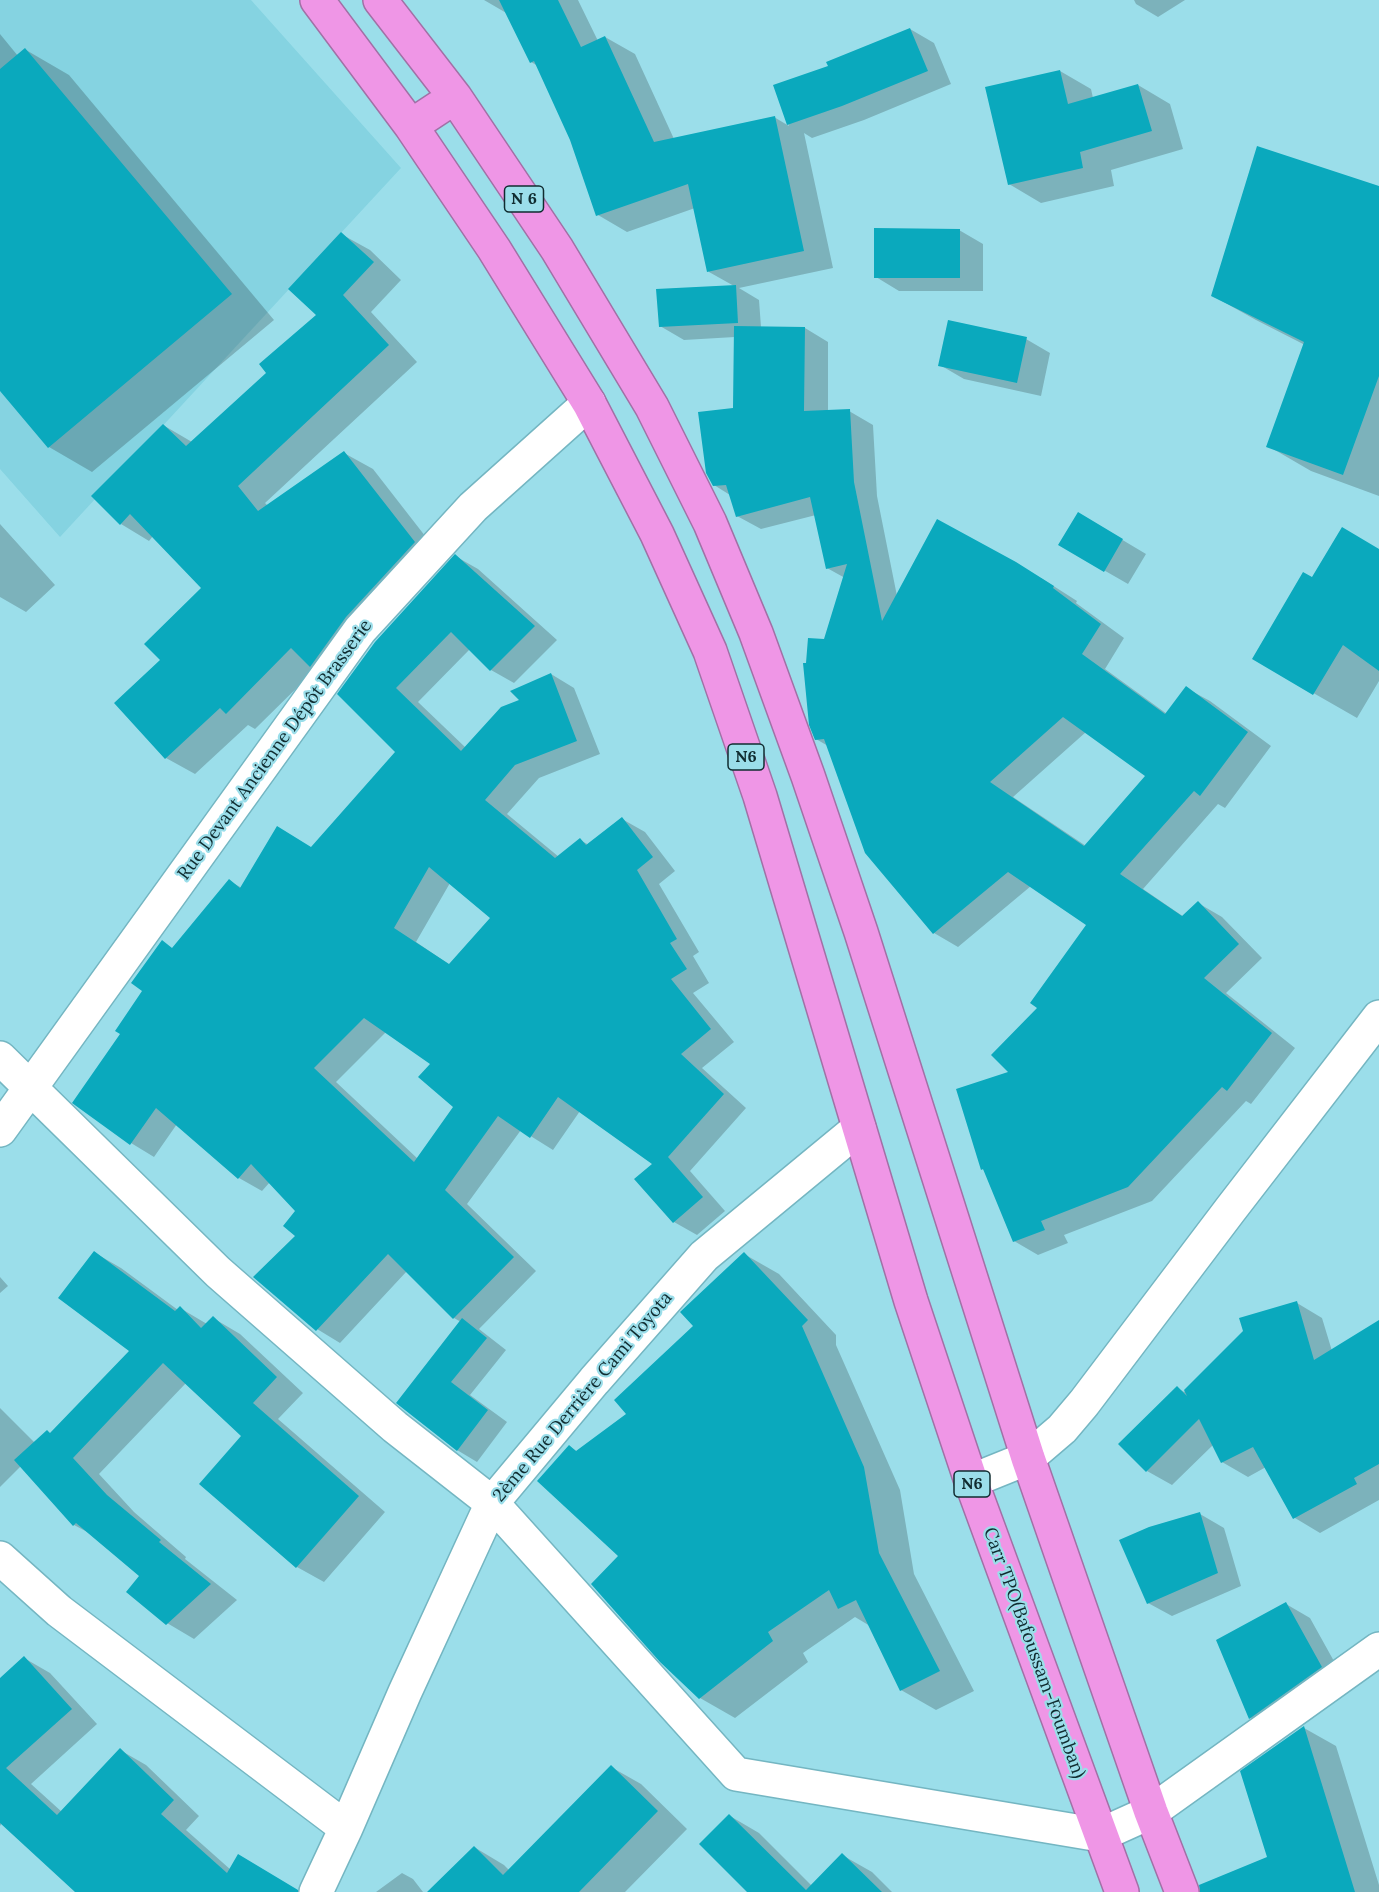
<!DOCTYPE html>
<meta charset="utf-8">
<style>
body{margin:0}
canvas{display:block;background:#9bdeea}
</style>
<canvas width="1379" height="1892"></canvas>
<script>
const ctx = document.querySelector('canvas').getContext('2d');
ctx.lineJoin = 'round';
function paint(path, color) { ctx.fillStyle = color; ctx.fill(path, 'evenodd'); }
function trace(path, color, width, dash) { ctx.strokeStyle = color; ctx.lineWidth = width; ctx.lineCap = dash ? 'butt' : 'round'; ctx.setLineDash(dash || []); ctx.stroke(path); }
function drawText(font, color, halo, rows, align = 'center') {
  ctx.font = font + ' Lora,serif'; ctx.lineWidth = 4.5; ctx.setLineDash([]); ctx.textBaseline = 'middle'; ctx.strokeStyle = halo; ctx.fillStyle = color; for (const [text, x, y, turn = 0] of rows) {
    ctx.save(); ctx.translate(x, y); ctx.rotate((+turn || 0) * Math.PI / 180); ctx.textAlign = isNaN(turn) ? turn : align; if (halo) ctx.strokeText(text, 0, 0); ctx.fillText(text, 0, 0); ctx.restore();
  }
}
const built = new Path2D(`
 M0,0H251L401,168L60,537L0,469Z`);
const shadow = new Path2D(`
 M484,0H578L598,41L605,37L635,54L674,139L774,117L789,126L775,86L830,67L910,29L934,43L951,84L864,120L812,138L804,133L833,268L739,288L759,300L761,327L805,328L828,342V412L849,411L873,425L877,496L897,596L1041,578L1077,601L1076,603L1124,638L1105,669L1167,714L1186,688L1210,701L1271,746L1225,808L1218,804L1143,889L1184,917L1198,903L1222,917L1262,958L1226,993L1295,1048L1251,1104L1246,1101L1152,1201L1064,1235L1068,1243L1038,1255L1014,1241L985,1170L982,1169L1011,1073L1039,1008L1089,924L1031,886L958,947L934,933L866,853L828,746L816,739L825,640L845,578L827,568L816,515L761,529L737,516L730,495L714,485L735,409V337L684,340L660,326L734,286L709,272L695,208L627,232L598,215L571,139L538,66L531,62L508,14ZM1086,732L1148,776L1086,846L1013,797Z
 M1134,0H1185L1158,17L1136,4Z
 M0,34L18,56L26,50L69,75L274,320L92,472L49,447L0,389Z
 M1060,71L1091,89L1093,98L1138,85L1170,104L1183,149L1111,170L1114,186L1041,203L1009,184Z
 M1379,188V496L1311,471L1268,446L1305,345L1256,320L1213,296Z
 M959,230L983,244V291H899L876,277Z
 M341,234L370,250L401,280L371,312L417,362L265,503L268,506L344,453L373,469L443,559L316,669L255,729L248,725L195,774L166,758L162,660L203,588L153,536L149,541L121,524L163,425L192,442L268,373L318,315Z
 M1026,339L1050,353L1041,396L964,379L940,365Z
 M1079,514L1146,554L1128,584L1060,545Z
 M0,524L55,585L26,612L0,597Z
 M1379,551V681L1357,718L1254,659L1313,579Z
 M455,556L478,569L557,640L514,683L491,670L470,649L418,702L466,748L551,674L574,688L600,754L539,778L507,814L559,857L580,840L589,845L622,819L645,832L675,871L659,884L699,952L693,956L709,983L693,993L734,1042L702,1068L746,1108L690,1171L725,1211L697,1235L674,1222L654,1163L580,1111L553,1150L521,1130L467,1204L536,1271L479,1329L506,1350L470,1395L507,1422L477,1462L457,1450L398,1402L461,1322L454,1318L407,1271L340,1343L317,1329L297,1236V1211L270,1182L262,1191L239,1178L177,1124L154,1157L131,1143L122,1034L144,991L162,942L173,949L229,881L242,888L311,848L397,752L339,694ZM450,883L492,917L450,965L416,942ZM386,1032L432,1064L455,1107L418,1159L336,1082Z
 M95,1253L121,1268L178,1310L180,1308L207,1324L213,1318L240,1334L303,1393L278,1419L385,1512L324,1582L297,1567L202,1484L243,1436L186,1383L99,1474L134,1512L186,1557L185,1559L237,1600L194,1639L167,1623L141,1576L95,1536L74,1525L21,1466L0,1487V1408L35,1443L52,1434L131,1350Z
 M744,1254L779,1274L836,1335V1345L900,1490L914,1574L974,1691L936,1710L901,1690L870,1626L855,1617L803,1653L808,1662L735,1718L700,1698L620,1556L570,1447L578,1452L629,1414L695,1327Z
 M0,1277L8,1286L0,1293Z
 M1297,1303L1322,1318L1332,1351L1379,1322V1500L1320,1533L1295,1518L1266,1467L1248,1477L1222,1462L1213,1445L1172,1485L1147,1471L1177,1388L1184,1392L1245,1332Z
 M1200,1514L1224,1528L1241,1586L1172,1616L1148,1603Z
 M1286,1604L1310,1618L1345,1681L1274,1731L1250,1718Z
 M24,1658L50,1673L97,1724L31,1784L62,1812L120,1750L146,1765L199,1816L186,1830L231,1870L239,1856L300,1892H77L2,1823L0,1826V1680Z
 M1304,1728L1336,1746L1379,1885V1892H1251L1269,1858Z
 M611,1767L641,1784L687,1829L625,1892H429L474,1847L504,1865L510,1871Z
 M730,1816L759,1833L812,1886L842,1855L872,1872L892,1892H749Z
 M402,1873L413,1879L423,1892H376Z`);
const building = new Path2D(`
 M499,0H558L581,47L605,36L654,142L775,116L804,251L707,272L688,184L596,216L570,140L534,61L530,63Z
 M910,28L928,71L842,106L787,125L773,85L828,66L826,62Z
 M25,48L232,294L48,448L0,391V69Z
 M1060,70L1068,104L1138,84L1152,131L1080,152L1083,168L1008,185L985,87Z
 M1257,146L1379,186V376L1343,475L1266,447L1304,342L1211,296Z
 M874,228L960,229V278H874Z
 M341,232L374,262L343,295L389,345L238,486L258,511L344,451L415,542L346,617L310,667L291,648L226,714L220,708L165,759L114,703L160,660L144,644L201,588L130,514L120,525L91,496L163,424L186,446L266,373L259,364L316,315L288,289Z
 M736,285L738,323L659,327L656,289Z
 M948,320L1027,337L1017,383L938,366Z
 M734,326L805,327L804,411L850,409L854,482L882,621L937,519L1016,562L1054,586L1053,588L1101,624L1082,654L1165,714L1186,686L1248,732L1200,796L1194,791L1120,874L1182,916L1198,901L1239,944L1204,978L1272,1033L1227,1091L1222,1087L1128,1187L1041,1221L1045,1230L1013,1242L983,1169L981,1170L956,1089L1008,1072L991,1055L1037,1008L1030,1003L1086,925L1008,872L933,934L865,853L824,739L815,740L809,725L803,663H806L808,638L824,639L847,564L826,569L810,497L736,517L726,485L713,486L706,473L698,412L733,408ZM1063,717L1145,776L1084,846L990,782Z
 M1078,512L1123,539L1104,572L1058,545Z
 M1342,527L1379,549V671L1343,645L1313,695L1252,659L1303,572L1312,577Z
 M455,554L535,626L490,671L451,632L396,688L461,751L501,707L519,700L510,691L551,673L577,741L515,765L485,800L555,858L580,838L586,845L622,817L653,857L637,870L677,939L670,943L687,969L671,979L711,1029L681,1054L724,1094L668,1157L703,1197L673,1223L634,1179L652,1164L558,1097L530,1138L498,1116L445,1190L514,1257L453,1319L388,1254L316,1331L253,1277L295,1236L283,1226L295,1211L251,1164L238,1179L156,1108L130,1145L72,1103L120,1034L115,1031L142,991L131,983L162,940L172,948L229,879L240,888L277,826L311,847L395,752L337,694L375,642ZM429,867L490,918L449,964L394,928ZM364,1018L430,1064L418,1077L453,1107L414,1162L314,1068Z
 M94,1251L175,1311L180,1306L201,1328L213,1316L277,1377L253,1403L359,1496L296,1568L199,1484L241,1436L163,1363L73,1458L107,1495L161,1540L159,1542L211,1584L166,1625L126,1592L139,1576L76,1523L73,1526L14,1460L47,1430L50,1433L129,1351L58,1298Z
 M744,1252L808,1320L802,1326L864,1467L879,1553L940,1671L900,1691L856,1600L838,1609L829,1590L768,1632L773,1641L699,1699L660,1662L591,1584L618,1556L537,1481L569,1445L576,1451L626,1414L614,1400L693,1326L680,1312Z
 M1297,1301L1314,1360L1379,1320V1464L1354,1478L1357,1484L1293,1519L1253,1447L1221,1463L1199,1419L1146,1472L1118,1444L1177,1386L1187,1396L1184,1390L1243,1331L1239,1318Z
 M462,1318L487,1338L451,1382L488,1410L457,1451L396,1403Z
 M1200,1512L1218,1573L1147,1604L1119,1540L1149,1527Z
 M1286,1602L1322,1667L1249,1719L1216,1640Z
 M24,1656L72,1709L6,1768L57,1815L120,1748L174,1800L161,1814L227,1873L238,1854L298,1890V1892H75L0,1823V1678Z
 M1304,1726L1355,1892H1200L1199,1885L1267,1857L1240,1771Z
 M611,1765L658,1811L579,1892H427L474,1846L503,1875Z
 M729,1814L806,1890L842,1853L882,1892H747L699,1844Z`);
const minor = new Path2D(`
 M0,1058L218,1272L395,1427L492,1503L736,1774L1100,1835L1151,1812L1379,1649
 M0,1130L360,630L473,507L589,403
 M971,1481L1028,1458L1062,1429L1084,1403L1230,1210L1379,1017
 M0,1558L59,1611L346,1828
 M316,1892L346,1828L405,1692L492,1503L594,1381L704,1256L859,1128`);
const highway = new Path2D(`
 M317,0L411,126L494,249L589,403L657,534L710,651L760,796L911,1301L971,1481L1122,1892
 M380,0L455,97L557,249L652,407L710,523L756,633L808,776L861,932L1028,1458L1151,1812L1182,1892
 M411,126L455,97`);
const shields = [
 [524,199,39],
 [746,757,36],
 [972,1484,36]
];
const shieldNames = [
 ["N 6",524,199],
 ["N6",746,757],
 ["N6",972,1484]
];
const streetNames = [
 ["Rue Devant Ancienne Dépôt Brasserie",275,750,-54],
 ["2ème Rue Derrière Cami Toyota",583,1397,-50],
 ["Carr TPO(Bafoussam-Foumban)",1034,1653,70]
];
paint(built, '#85d3e1');
paint(shadow, '#0003');
paint(building, '#0aa9bd');
trace(minor, '#74b6c2', 36);
trace(highway, '#a171a6', 36);
trace(minor, '#fff', 33);
trace(highway, '#ef96e6', 33);
for (const [x, y, w] of shields) { const box = new Path2D(); box.roundRect(x - w / 2, y - 13, w, 26, 4.5); ctx.fillStyle = '#9bdeea'; ctx.fill(box); trace(box, '#102c30', 1.5); }
drawText('bold 16px', '#102c30', null, shieldNames);
drawText('18px', '#102c30', '#9bdeea', streetNames);
</script>
